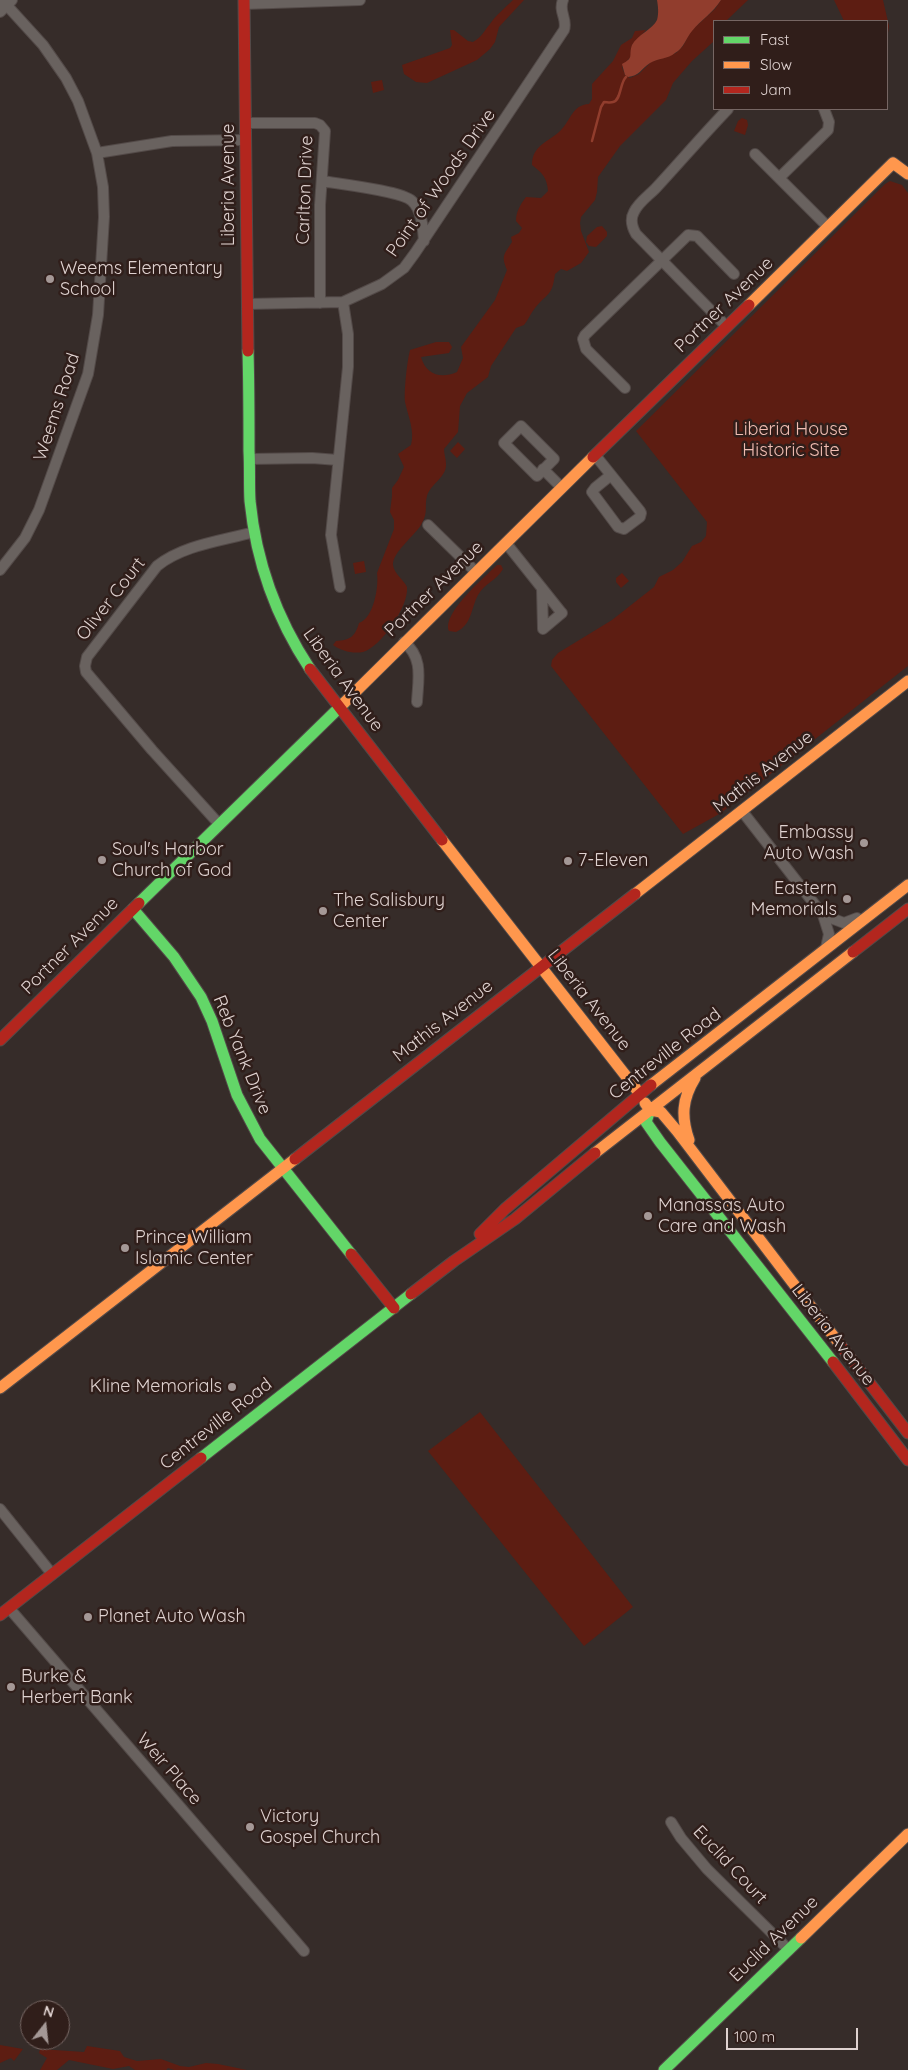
<!DOCTYPE html>
<style>
body{margin:0}
#map{position:relative;width:908px;height:2070px;overflow:hidden;background:#362c29;font-family:Quicksand,sans-serif}
canvas{display:block}
.legend{position:absolute;left:713px;top:20px;width:175px;height:90px;box-sizing:border-box;background:#301e1a;border:1px solid #766663;margin:0;padding:6px 9px;list-style:none;font-size:15px;color:#dfd2d0}
.legend li{display:flex;align-items:center;gap:10px;height:25px}
.legend b{width:25px;border:1px solid #766663}
.north{position:absolute;left:20px;top:2000px;width:50px;height:50px;box-sizing:border-box;background:#301e1a;border:1px solid #766663;border-radius:50%;rotate:16deg;font-size:14px;font-weight:700;line-height:20px;text-align:center;color:#dfd2d0}
.north::after{content:'';display:block;margin:auto;width:18px;height:22px;background:#a49896;clip-path:polygon(50% 0,100% 100%,50% 72%,0 100%)}
.scale{position:absolute;left:726px;top:2028px;width:132px;height:22px;box-sizing:border-box;border:2px solid #dfd2d0;border-top:0;padding-left:6px;font-size:15px;line-height:18px;white-space:nowrap;color:#dfd2d0;-webkit-text-stroke:4px #301e1a;paint-order:stroke}
</style>
<div id="map">
<canvas width="908" height="2070"></canvas>
<ul class="legend">
<li><b style="height:6px;background:#63d668"></b>Fast</li>
<li><b style="height:6px;background:#ff974d"></b>Slow</li>
<li><b style="height:6px;background:#b3261e"></b>Jam</li>
</ul>
<div class="north">N</div>
<div class="scale">100 m</div>
</div>
<script>
const ctx = document.querySelector('canvas').getContext('2d');
ctx.lineJoin = 'round';
function paint(path, color) { ctx.fillStyle = color; ctx.fill(path, 'evenodd'); }
function trace(path, color, width, dash) { ctx.strokeStyle = color; ctx.lineWidth = width; ctx.lineCap = dash ? 'butt' : 'round'; ctx.setLineDash(dash || []); ctx.stroke(path); }
function drawText(font, color, halo, rows, align = 'center') {
  ctx.font = font + ' Quicksand,sans-serif'; ctx.lineWidth = 5; ctx.setLineDash([]); ctx.textBaseline = 'middle'; ctx.strokeStyle = halo; ctx.fillStyle = color; for (const [text, x, y, turn = 0] of rows) {
    ctx.save(); ctx.translate(x, y); ctx.rotate((+turn || 0) * Math.PI / 180); ctx.textAlign = isNaN(turn) ? turn : align; if (halo) ctx.strokeText(text, 0, 0); ctx.fillText(text, 0, 0); ctx.restore();
  }
}
const green = new Path2D(`
 M513,0H524L499,27L495,42L490,49L477,60L427,83L416,82L404,74L402,65L450,48L452,45L450,30H454L468,41L473,42C482,37 484,31 490,24C496,15 505,8 513,0Z
 M721,0H748L726,21H714L713,42L692,61L673,83L666,100L620,146L598,177L597,192L595,200L581,217L580,223L581,231L589,252L581,263L567,271L561,269L555,274C552,297 547,293 535,308C531,313 528,320 524,325L516,328L491,366L488,377L467,393L460,406L458,432L444,449C444,454 446,459 446,464C447,477 430,484 427,496C424,508 429,511 421,525C414,536 392,553 393,565C394,574 404,580 407,587C409,606 381,647 363,652C352,654 342,651 333,645L336,641C350,640 355,637 359,623C374,618 379,586 377,573L394,529V520L390,512L392,496V488L398,480L404,467L398,454L411,445C415,431 408,416 405,402C404,390 407,362 410,350L436,342H449L452,347L449,353L421,357C426,375 441,379 457,372L463,358L461,347L495,300L507,270C501,255 504,255 512,242L511,237L519,233L522,228L516,221C516,212 520,205 526,197L541,198L548,191C547,177 542,173 532,165C532,145 549,142 561,130C571,120 572,105 589,104L592,99V84L613,61L621,45L632,38L635,31L646,30L632,45V55L622,67L625,75L630,78L639,74L651,62L676,53L683,46L691,31L715,9Z
 M834,0H883L889,26L887,39V21H844Z
 M382,80L384,90L373,93L371,82Z
 M742,118L747,120L748,125L745,135L734,131L738,121Z
 M890,181L902,185L908,193V666L721,813L683,834L551,666L552,660L558,653L612,620L654,587L659,577L673,570L682,562L692,546L701,542L706,536L707,522L636,431L885,184Z
 M602,226L607,232V236L596,247L589,246L586,242L587,236L597,227Z
 M458,442L465,449L457,458L450,451Z
 M364,561L366,572L355,574L353,563Z
 M497,565H501L503,569C497,580 484,584 478,595C471,608 472,625 456,632L449,631C442,613 484,578 497,565Z
 M622,573L629,581L621,588L616,582V578Z
 M480,1412L633,1607L584,1646L428,1451Z
 M0,2045L23,2049L14,2061L11,2058L0,2063Z
 M87,2046L120,2051L124,2057L137,2061L161,2059L180,2066L189,2067L206,2063L218,2064L247,2070H174L168,2068L166,2070H135L129,2066L113,2069L69,2060L57,2070H40L47,2058L39,2053L40,2049L84,2052Z`);
const water = new Path2D(`
 M657,0H721C713,13 701,20 692,31C686,38 684,48 675,53C668,59 658,58 650,63C641,69 639,76 628,77L625,75L622,64C635,57 628,56 632,45C637,35 653,29 657,20C659,13 658,6 657,0Z`);
const stream = new Path2D(`
 M592,141L601,107L604,102C607,102 610,103 613,102C621,101 620,82 626,77`);
const street = new Path2D(`
 M244,4L360,0
 M0,12L12,0
 M246,123H315L320,125L325,131L320,205V303
 M97,153L172,141L246,140
 M755,154L828,227
 M779,178L828,130L829,122L824,109
 M322,181C339,184 402,191 412,201C422,210 423,229 424,241
 M247,304L343,302L382,284L404,268L415,253L564,30C568,19 558,12 563,0
 M727,327L636,234C632,227 630,219 634,212C638,203 648,196 655,189C680,162 703,135 728,109
 M625,388L586,349L583,339L585,335L688,235L697,236L734,274
 M521,426L554,459L537,476L504,443Z
 M595,455L640,511L641,513L640,517L624,529L618,527L592,492L595,488L611,475
 M249,459L312,458L338,460
 M543,469L562,488
 M428,525L476,572
 M506,543L561,612L562,613L543,629L542,588
 M0,570L25,538L39,510L88,374L98,315L104,217L103,187L97,153L78,101L66,78L43,45L2,0
 M340,587L331,535L348,367V334L343,302
 M404,642C424,658 418,680 417,702
 M742,811L823,915L829,934L826,948
 M219,824L152,750L86,672L85,666L87,657L157,566C183,545 221,541 254,532
 M823,915L844,923L857,918
 M0,1509L52,1574
 M9,1608L304,1951
 M671,1822L681,1838L707,1869L789,1950`);
const fast = new Path2D(`
 M248,351C249,385 249,418 249,451C250,468 249,485 250,501C256,561 277,619 310,669
 M139,903L344,703
 M133,909L174,957L201,997L212,1021L237,1095L260,1139L351,1254
 M650,1110L646,1122L660,1142L833,1362
 M201,1458L411,1294
 M664,2070L801,1938`);
const slow = new Path2D(`
 M749,305L893,163L908,174
 M344,703L593,457
 M442,840L640,1094
 M635,894L908,681
 M651,1085L908,885
 M645,1103L650,1110L661,1112L677,1131L841,1346
 M689,1140C681,1117 682,1099 695,1078
 M595,1153L853,952
 M0,1388L295,1159
 M801,1938L908,1834`);
const jam = new Path2D(`
 M244,0L248,351
 M593,457L749,305
 M310,669L442,840
 M853,952L908,909
 M0,1040L139,903
 M295,1159L635,894
 M480,1234L505,1209L651,1085
 M351,1254L394,1308
 M411,1294L454,1261L515,1219L595,1153
 M841,1346L908,1433
 M833,1362L908,1460
 M0,1615L201,1458`);
const markers = [
 [50,279,5,"#a49896"],
 [864,843,5,"#a49896"],
 [102,860,5,"#a49896"],
 [568,861,5,"#a49896"],
 [847,899,5,"#a49896"],
 [323,911,5,"#a49896"],
 [648,1216,5,"#a49896"],
 [125,1248,5,"#a49896"],
 [232,1387,5,"#a49896"],
 [88,1617,5,"#a49896"],
 [11,1687,5,"#a49896"],
 [250,1827,5,"#a49896"]
];
const streetNames = [
 ["Point of Woods Drive",441,183,-55],
 ["Liberia Avenue",229,185,-90],
 ["Carlton Drive",305,190,-88],
 ["Portner Avenue",724,305,-44],
 ["Weems Road",57,407,-72],
 ["Portner Avenue",434,589,-44],
 ["Oliver Court",111,599,-52],
 ["Liberia Avenue",343,680,54],
 ["Mathis Avenue",763,772,-38],
 ["Portner Avenue",70,946,-45],
 ["Liberia Avenue",589,1000,52],
 ["Mathis Avenue",443,1021,-38],
 ["Centreville Road",665,1054,-38],
 ["Reb Yank Drive",242,1055,68],
 ["Liberia Avenue",833,1335,52],
 ["Centreville Road",216,1424,-38],
 ["Weir Place",169,1769,49],
 ["Euclid Court",730,1865,47],
 ["Euclid Avenue",774,1939,-44]
];
const poiNames = [
 ["Weems Elementary",60,269],
 ["School",60,290],
 ["Embassy",854,833,"right"],
 ["Auto Wash",854,854,"right"],
 ["Soul's Harbor",112,850],
 ["Church of God",112,871],
 ["7-Eleven",578,861],
 ["Eastern",837,889,"right"],
 ["Memorials",837,910,"right"],
 ["The Salisbury",333,901],
 ["Center",333,922],
 ["Manassas Auto",658,1206],
 ["Care and Wash",658,1227],
 ["Prince William",135,1238],
 ["Islamic Center",135,1259],
 ["Kline Memorials",222,1387,"right"],
 ["Planet Auto Wash",98,1617],
 ["Burke &",21,1677],
 ["Herbert Bank",21,1698],
 ["Victory",260,1817],
 ["Gospel Church",260,1838]
];
const parkNames = [
 ["Liberia House",791,430],
 ["Historic Site",791,451]
];
paint(green, '#5d1d12');
paint(water, '#913d2d');
trace(stream, '#913d2d', 2.5);
trace(street, '#534a48', 12);
trace(fast, '#534a48', 13);
trace(slow, '#534a48', 13);
trace(jam, '#534a48', 13);
trace(street, '#69625f', 10);
trace(fast, '#63d668', 11);
trace(slow, '#ff974d', 11);
trace(jam, '#b3261e', 11);
for (const [x, y, r, color] of markers) { const dot = new Path2D(); dot.arc(x, y, r, 0, 2 * Math.PI); ctx.fillStyle = color; ctx.fill(dot); trace(dot, '#301e1a', 2); }
drawText('18px', '#dfd2d0', '#301e1a', streetNames);
drawText('18px', '#dfd2d0', '#301e1a', poiNames, 'left');
drawText('18px', '#f1bdb2', '#301e1a', parkNames);
</script>
